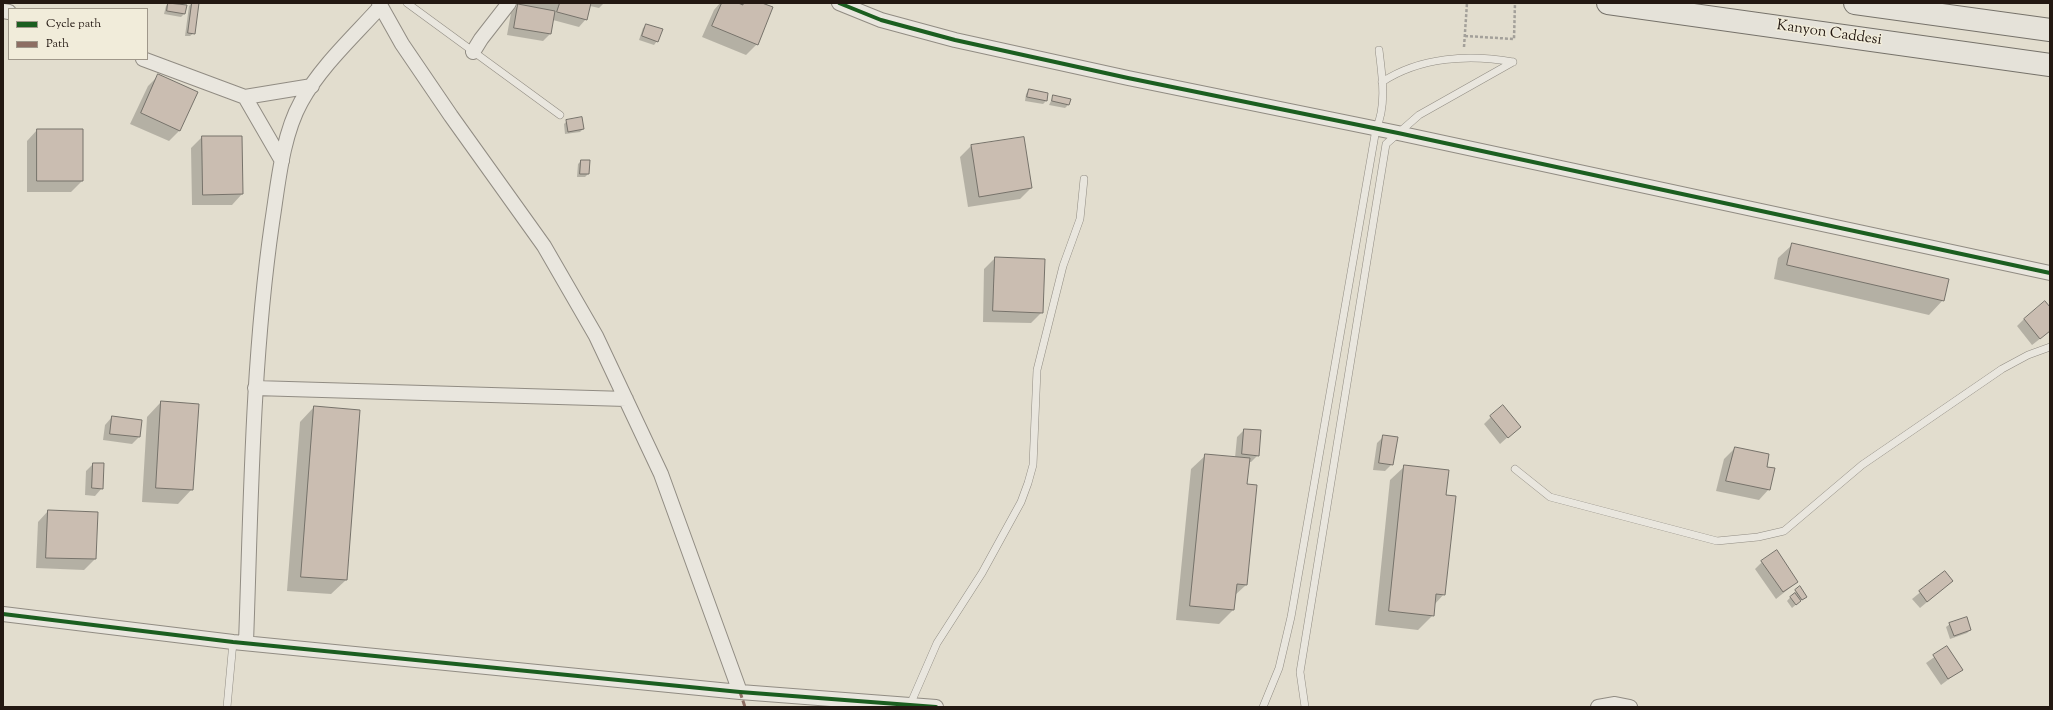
<!DOCTYPE html>
<style>
body{margin:0}
#map{position:relative;width:2053px;height:710px;overflow:hidden;background:#e2ddce;font-family:"Sorts Mill Goudy",serif}
canvas{display:block}
.frame{position:absolute;inset:0;border:4px solid #231812;pointer-events:none}
.legend{position:absolute;left:8px;top:8px;width:140px;height:52px;box-sizing:border-box;background:#f1ecda;border:1px solid #9f978a;margin:0;padding:5px 7px;list-style:none;font-size:12px;color:#231812}
.legend li{display:flex;align-items:center;gap:8px;height:20px}
.legend b{width:20px;border:1px solid #9f978a}
</style>
<div id="map">
<canvas width="2053" height="710"></canvas>
<div class="frame"></div>
<ul class="legend">
<li><b style="height:5px;background:#1b5e20"></b>Cycle path</li>
<li><b style="height:5px;background:#8d6e63"></b>Path</li>
</ul>
</div>
<script>
const ctx = document.querySelector('canvas').getContext('2d');
ctx.lineJoin = 'round';
function paint(path, color) { ctx.fillStyle = color; ctx.fill(path, 'evenodd'); }
function trace(path, color, width, dash) { ctx.strokeStyle = color; ctx.lineWidth = width; ctx.lineCap = dash ? 'butt' : 'round'; ctx.setLineDash(dash || []); ctx.stroke(path); }
function drawText(font, color, halo, rows, align = 'center') {
  ctx.font = font + ' "Sorts Mill Goudy",serif'; ctx.lineWidth = 3; ctx.setLineDash([]); ctx.textBaseline = 'middle'; ctx.strokeStyle = halo; ctx.fillStyle = color; for (const [text, x, y, turn = 0] of rows) {
    ctx.save(); ctx.translate(x, y); ctx.rotate((+turn || 0) * Math.PI / 180); ctx.textAlign = isNaN(turn) ? turn : align; if (halo) ctx.strokeText(text, 0, 0); ctx.fillText(text, 0, 0); ctx.restore();
  }
}
const shadow = new Path2D(`
 M169,3L186,6L184,14L181,17L164,14L166,6Z
 M192,3L194,33L190,36H185L189,6Z
 M520,3H604L599,8L590,6L586,19L579,27L553,20L550,34L543,41L507,35L511,13Z
 M720,3L739,5L741,3H760L757,44L746,55L702,37L714,10Z
 M646,25L657,41L654,45L639,40L643,28Z
 M159,75L180,130L169,141L130,124L148,86Z
 M1029,90L1046,101L1043,104L1025,101L1026,94Z
 M1053,97L1068,105L1065,108L1049,105Z
 M567,121L583,129L580,132L565,134L564,124Z
 M37,130L82,181L71,192H27V141Z
 M202,137L242,194L232,205H192L191,148Z
 M971,146L1031,188L1020,199L968,207L960,157Z
 M581,161H589L588,174L585,177H577L578,164Z
 M1793,244L1943,300L1929,315L1774,279L1778,258Z
 M995,258L1042,312L1031,323L983,322L984,269Z
 M2050,309V331L2032,345L2017,326L2024,319Z
 M161,402L192,489L178,504L142,502L147,417Z
 M314,407L359,411L346,580L331,594L287,591L300,422Z
 M112,417L139,437L132,444L103,440L105,425Z
 M1491,417L1519,427L1500,444L1484,424Z
 M1244,430L1258,455L1251,462H1248L1246,485V585L1234,596L1233,610L1219,624L1176,620L1191,469L1206,455L1235,458L1237,437Z
 M1384,436L1392,464L1385,471L1373,470L1377,443Z
 M1735,448L1766,468L1769,489L1759,500L1716,491L1724,459Z
 M93,464L102,488L95,496L85,495L86,471Z
 M1405,466L1445,496L1444,594L1434,605L1433,615L1418,630L1375,625L1390,480Z
 M48,511L97,513L95,559L84,570L36,568L38,522Z
 M1762,562L1797,582L1776,599L1755,569Z
 M1945,572L1952,581L1920,608L1912,599Z
 M1796,591L1806,596L1792,608L1787,601Z
 M1950,624L1970,630L1967,633L1950,639L1946,627Z
 M1947,648L1961,670L1941,685L1926,663Z`);
const building = new Path2D(`
 M168,3L187,5L185,14L167,11Z
 M192,3H199L195,34L188,33Z
 M560,3H591L587,20L557,12Z
 M722,3H738L743,5V3H762L773,7L758,45L712,26Z
 M518,4L555,11L551,34L514,28Z
 M646,24L663,29L658,42L642,36Z
 M158,74L198,92L180,131L141,113Z
 M1029,89L1048,93L1047,101L1027,97Z
 M1053,95L1071,99L1069,105L1052,101Z
 M582,117L584,129L568,132L566,120Z
 M37,129H83V181H37Z
 M202,136H242L243,194L203,195Z
 M1024,137L1032,188L979,197L971,145Z
 M581,160H590L589,174H580Z
 M1792,243L1949,279L1944,301L1787,265Z
 M995,257L1045,259L1043,313L993,311Z
 M2045,301L2050,307V331L2040,339L2024,319Z
 M161,401L199,404L193,490L156,488Z
 M1503,405L1521,427L1508,438L1490,416Z
 M314,406L360,410L347,580L301,577Z
 M112,416L142,420L140,437L110,434Z
 M1244,429L1261,430L1259,456L1242,454Z
 M1383,435L1398,437L1393,465L1379,463Z
 M1735,447L1769,454L1767,467L1775,468L1770,490L1726,481Z
 M1205,454L1250,458L1247,484L1257,485L1247,585L1237,584L1234,610L1190,606Z
 M93,463H104L103,489L92,488Z
 M1404,465L1449,470L1446,495L1456,496L1445,595L1436,594L1434,616L1389,611Z
 M48,510L98,512L96,559L46,558Z
 M1777,550L1798,582L1783,592L1761,561Z
 M1945,571L1953,581L1927,602L1919,591Z
 M1800,586L1807,597L1802,600L1795,590Z
 M1795,593L1801,601L1796,605L1790,597Z
 M1967,617L1971,630L1954,636L1949,623Z
 M1947,646L1963,670L1948,679L1933,655Z`);
const path = new Path2D(`
 M1465,36L1514,39L1515,3
 M1464,47L1467,3`);
const service = new Path2D(`
 M407,3L560,115
 M1382,82C1420,57 1469,54 1513,62
 M1515,469L1550,497L1717,541L1758,537L1784,531L1862,465L2002,369L2028,355L2050,347
 M910,705L937,643L982,573L1021,502L1028,483L1033,465L1037,370L1063,266L1080,219L1084,179
 M227,707L233,642
 M1263,707L1279,668L1291,617L1376,129C1387,105 1382,75 1379,50
 M1305,707L1300,672L1386,144L1419,115L1513,62`);
const minor = new Path2D(`
 M379,3L402,44L451,116L544,246L596,336L661,474L740,692
 M839,3L881,20L955,40L1128,78L1398,133L2050,273
 M3,11L9,12
 M473,52L481,39L509,3
 M143,59L245,97
 M282,161L245,97L312,86
 M255,388L626,399
 M3,614L233,642L740,692L936,707
 M246,643C251,503 252,362 272,223C278,185 282,136 301,102C321,66 354,36 381,6
 M1598,707L1615,704L1630,707`);
const trunk = new Path2D(`
 M1608,3L2050,65
 M1855,3L2050,30`);
const quiet = new Path2D(`
 M740,692L745,707`);
const cycleway = new Path2D(`
 M839,3L881,20L955,40L1128,78L1398,133L2050,273
 M3,614L233,642L740,692L936,707`);
const streetNames = [
 ["Kanyon Caddesi",1829,34,8]
];
paint(shadow, '#0003');
paint(building, '#cabdb1');
trace(building, '#76726a', 1);
trace(service, '#918c83', 8);
trace(minor, '#918c83', 16);
trace(trunk, '#76726a', 24);
trace(path, '#a3a09a', 2.5, [3, 2]);
trace(service, '#e9e6de', 7);
trace(minor, '#e9e6de', 14);
trace(trunk, '#e5e2d9', 22);
trace(quiet, '#8d6e63', 3, [6, 3]);
trace(cycleway, '#1b5e20', 4);
drawText('15px', '#231812', '#f1ecda', streetNames);
</script>
